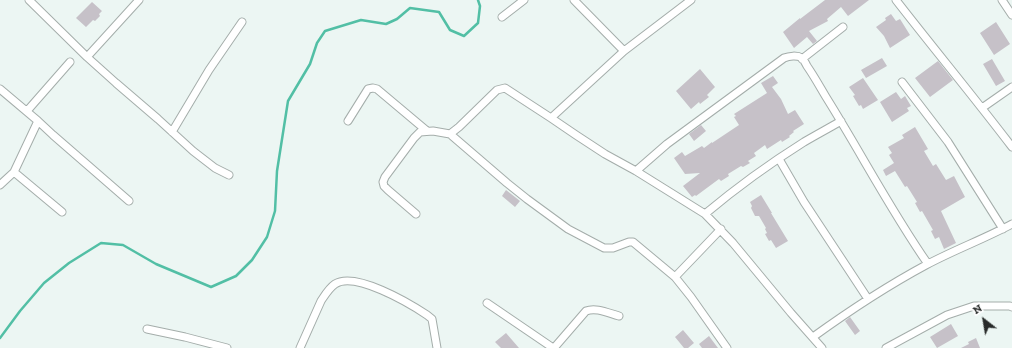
<!DOCTYPE html>
<style>
body{margin:0}
#map{position:relative;width:1012px;height:348px;overflow:hidden;background:#ecf6f3;font-family:"Zilla Slab",serif}
canvas{display:block}
.north{position:absolute;left:964px;top:300px;width:40px;height:40px;-webkit-text-stroke:3px #fff;paint-order:stroke;rotate:329deg;font-size:11px;font-weight:700;line-height:16px;text-align:center;color:#282b2a}
.north::after{content:'';display:block;margin:auto;width:14px;height:18px;background:#282b2a;clip-path:polygon(50% 0,100% 100%,50% 72%,0 100%)}
</style>
<div id="map">
<canvas width="1012" height="348"></canvas>
<div class="north">N</div>
</div>
<script>
const ctx = document.querySelector('canvas').getContext('2d');
ctx.lineJoin = 'round';
function trace(path, color, width, dash) { ctx.strokeStyle = color; ctx.lineWidth = width; ctx.lineCap = dash ? 'butt' : 'round'; ctx.setLineDash(dash || []); ctx.stroke(path); }
function paint(path, color) { ctx.fillStyle = color; ctx.fill(path, 'evenodd'); }
const stream = new Path2D(`
 M0,338L20,311L44,283L69,263L101,243L123,245L156,264L211,287L236,276L252,260L267,237L275,211L277,171L288,101L310,64L317,43L325,31L361,20L386,24L397,19L410,8L439,12L450,30L464,36L478,23L480,6L478,0`);
const building = new Path2D(`
 M825,0H869L848,16L841,7L827,19L828,21L809,31L817,41L813,44L807,37L794,48L783,32L800,18V19Z
 M92,2L102,11L99,14L100,16L95,21L93,20L86,27L76,18Z
 M891,14L896,21L900,19L910,35L890,48L884,36L876,27L886,20L885,18Z
 M996,22L1010,44L994,55L980,33Z
 M882,58L887,66L866,78L861,70Z
 M992,59L1005,81L996,86L983,64Z
 M938,61L953,80L930,97L915,78Z
 M700,69L715,87L707,95L709,97L700,104L699,102L691,109L676,91Z
 M773,76L778,83L772,87L781,99L788,114L795,110L804,124L793,131L794,132L789,136L790,137L782,142L781,140L767,149L765,145L754,153L756,156L748,161L750,163L743,167L741,166L728,174L729,176L721,181L719,179L696,196L695,195L692,197L683,186L700,173L685,174L674,158L682,152L685,156L702,146L704,148L712,142V143L739,125L734,117L736,116L734,114L767,93L761,83Z
 M863,78L878,100L863,109L861,105L859,106L853,96L855,95L849,87Z
 M896,92L901,99L905,96L911,106L907,108L909,111L892,122L880,102Z
 M701,125L706,131L694,141L689,134Z
 M915,127L928,149L924,151L933,166L936,164L946,180L954,176L965,197L941,211L956,243L944,249L939,237L935,239L931,231L933,230L922,211L920,212L915,203L917,202L907,186L905,187L895,171L886,176L883,170L894,163L889,155L892,153L888,147L904,138L902,135Z
 M506,190L520,201L515,207L502,196Z
 M761,195L772,213H771L788,241L776,248L771,240L769,241L765,234L767,233L765,229L766,228L759,216H755L751,208L752,206L750,202Z
 M850,317L860,331L855,335L845,321Z
 M951,324L958,336L937,348L930,337Z
 M683,330L694,343L688,348H684L675,337Z
 M506,333L519,348H501L495,342Z
 M709,336L718,348H702L699,344Z
 M976,338L980,348H961L969,344L968,342Z`);
const minor = new Path2D(`
 M29,0L87,57L116,83L158,119L193,151L215,168L229,175
 M574,0L624,51
 M896,0C934,49 974,97 1012,147
 M1002,0L1012,15
 M502,17L524,0
 M87,57L139,0
 M802,59L843,27
 M902,82L948,142L1003,229
 M0,89L38,121L14,172L0,185
 M982,108L1012,87
 M27,111L70,62
 M551,118L624,51L691,0
 M38,121L53,135L129,201
 M348,121L368,89L373,88L377,89L427,131
 M172,132L209,70L242,22
 M450,134L459,127L497,90L505,88L551,118L576,135L605,154L636,171L705,214L733,243L791,313L822,348
 M779,159L804,202L868,299
 M636,171L667,144L784,58C789,56 797,55 802,58C804,60 806,64 807,66C814,76 820,87 826,97C861,153 891,211 928,264
 M14,172L62,212
 M416,214L388,190L384,186L383,182L385,177L414,138L420,132L433,131L450,134L507,183L527,199L568,229L604,248H613L629,242H633L675,277L691,297L727,348
 M705,214C736,188 769,164 804,142C816,135 829,128 841,121
 M675,277L721,229
 M487,303L553,348
 M147,329L185,337L227,348
 M813,337C849,311 887,286 926,265C954,250 984,239 1012,224
 M300,348L321,301C325,295 329,288 335,284C355,271 409,303 427,315L432,319L437,348
 M554,348L586,311C596,307 608,313 619,316
 M886,348L947,315L974,306H1010L1012,307`);
trace(stream, '#52bfa5', 2.5);
paint(building, '#c6c1c8');
trace(minor, '#a4adaa', 9);
trace(minor, '#fff', 7);
</script>
